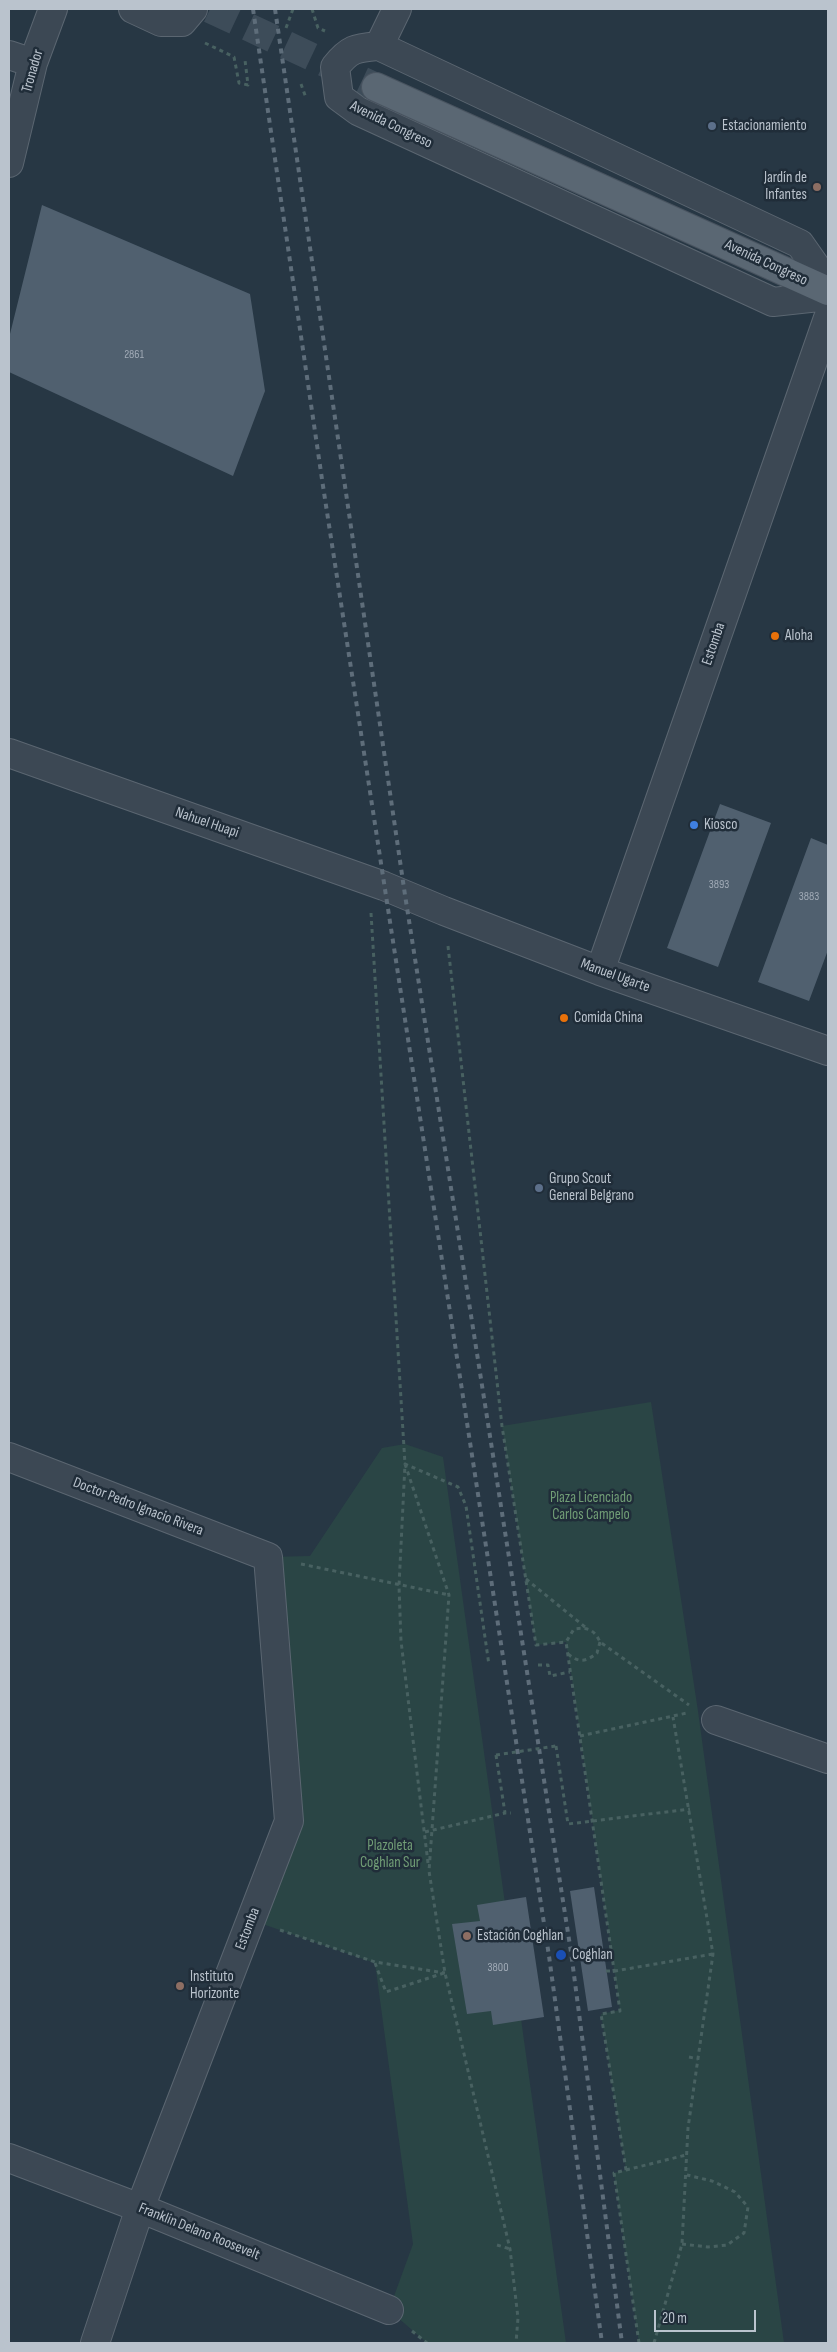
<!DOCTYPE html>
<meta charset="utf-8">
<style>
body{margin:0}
#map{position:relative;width:837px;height:2352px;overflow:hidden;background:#273744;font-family:"Sofia Sans Condensed",sans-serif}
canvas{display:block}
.frame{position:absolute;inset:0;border:10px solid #bac3cd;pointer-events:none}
.scale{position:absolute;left:654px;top:2310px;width:102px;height:22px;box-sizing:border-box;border:2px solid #bac3cd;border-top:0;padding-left:6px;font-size:15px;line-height:18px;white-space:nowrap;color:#bac3cd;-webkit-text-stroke:4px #202d39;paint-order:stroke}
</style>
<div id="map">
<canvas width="837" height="2352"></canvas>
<div class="frame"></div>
<div class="scale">20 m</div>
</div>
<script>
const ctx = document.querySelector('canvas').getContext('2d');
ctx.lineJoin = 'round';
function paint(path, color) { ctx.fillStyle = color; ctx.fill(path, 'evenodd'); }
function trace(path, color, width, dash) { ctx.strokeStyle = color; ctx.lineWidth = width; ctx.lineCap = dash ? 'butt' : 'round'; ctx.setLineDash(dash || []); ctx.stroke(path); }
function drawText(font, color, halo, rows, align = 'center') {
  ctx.font = font + ' "Sofia Sans Condensed",sans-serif'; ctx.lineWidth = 5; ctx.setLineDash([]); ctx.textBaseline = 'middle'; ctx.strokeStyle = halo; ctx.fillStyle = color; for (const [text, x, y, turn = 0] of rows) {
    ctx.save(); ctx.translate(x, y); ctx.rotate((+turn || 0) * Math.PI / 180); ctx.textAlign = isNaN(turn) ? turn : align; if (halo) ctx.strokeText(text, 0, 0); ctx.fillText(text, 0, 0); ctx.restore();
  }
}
const green = new Path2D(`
 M651,1402L698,1711L784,2343H639L614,2173L626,2170L601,2014L620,2010L571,1672L566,1642L536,1645L502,1426Z
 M405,1444L443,1457L566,2343H427L389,2310L413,2244L375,1963L251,1920L289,1821L268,1557L310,1556L382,1448Z`);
const building = new Path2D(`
 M42,205L250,294L265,391L233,476L9,372V338Z
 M720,804L771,823L718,967L667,948Z
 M811,838L828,845V950L809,1001L758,982Z
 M594,1887L612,2007L588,2011L570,1891Z
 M526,1897L544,2017L493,2025L491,2011L467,2014L452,1924L480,1921L477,1905Z`);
const majorTunnel = new Path2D(`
 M210,9L376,87`);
const path = new Path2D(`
 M312,9L318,28L325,31
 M286,28L293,9
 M205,43L234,57L239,83L248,85L245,60
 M301,84L306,98
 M371,913L405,1464L449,1595L429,1871L445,1973L510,2249L518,2318L516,2343
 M448,946L502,1426L536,1645L566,1642
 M301,1564L449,1595
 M526,1579L585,1627
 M568,1654C579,1663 586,1662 597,1653L600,1642
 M538,1665H548L550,1676L570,1672
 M580,1736L687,1713
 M556,1746L568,1824L690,1809
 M496,1755L505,1813H511
 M425,1832L505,1813
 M428,1863L401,1641L399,1586L405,1464L458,1487L466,1506L489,1665
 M280,1930L375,1962L445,1973
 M375,1963L386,1992L444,1973
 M606,1971H615L713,1954
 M689,2057L698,2059
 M626,2170L686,2155
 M682,2244L708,2247L727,2245L744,2233L748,2207L735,2192L712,2181L687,2175
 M497,2245L510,2249
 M412,2331L427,2343
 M639,2343L614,2173L626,2170L601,2014L620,2011L566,1642L574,1629C587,1627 594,1629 600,1642L689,1705
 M654,2343L682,2244L688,2128L713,1954L673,1717`);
const minor = new Path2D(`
 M133,9L161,22H182L193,9
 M379,46L397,9
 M9,55L33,63
 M9,163L33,63L53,9
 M828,284L800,244L379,46C356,48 350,48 335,67L339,97L358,111L773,302L828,296
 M9,753L384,886L444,911L600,971L828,1051
 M600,971L828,318
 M9,1457L268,1557L289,1821L140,2208L95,2343
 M716,1720L828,1759
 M9,2158L140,2208L389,2310`);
const major = new Path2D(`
 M376,87L828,291`);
const rail = new Path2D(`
 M253,9L323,486L549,1956L602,2343
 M275,9L405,895L571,1952L622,2343`);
const pathBridge = new Path2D(`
 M496,1755L556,1746`);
const markers = [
 [712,126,5,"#5c6f8a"],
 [817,187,5,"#8d6e63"],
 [775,636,5,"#e8710a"],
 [694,825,5,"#3f7fe0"],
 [564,1018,5,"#e8710a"],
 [539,1188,5,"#5c6f8a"],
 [467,1936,5,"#8d6e63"],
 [561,1955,6,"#1a4fb4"],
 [180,1986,5,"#8d6e63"]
];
const numberNames = [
 ["2861",134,355],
 ["3893",719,885],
 ["3883",809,897],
 ["3800",498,1968]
];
const streetNames = [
 ["Tronador",33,71,-74],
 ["Avenida Congreso",391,125,26],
 ["Avenida Congreso",766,263,25],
 ["Estomba",714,644,-71],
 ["Nahuel Huapi",207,823,19],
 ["Manuel Ugarte",615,976,20],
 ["Doctor Pedro Ignacio Rivera",138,1507,21],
 ["Estomba",248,1929,-69],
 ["Franklin Delano Roosevelt",199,2232,22]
];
const poiNames = [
 ["Estacionamiento",722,126],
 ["Jardín de",807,178,"right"],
 ["Infantes",807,195,"right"],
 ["Aloha",785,636],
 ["Kiosco",704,825],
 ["Comida China",574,1018],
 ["Grupo Scout",549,1179],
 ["General Belgrano",549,1196],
 ["Estación Coghlan",477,1936],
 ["Coghlan",572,1955],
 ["Instituto",190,1977],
 ["Horizonte",190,1994]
];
const parkNames = [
 ["Plaza Licenciado",591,1498],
 ["Carlos Campelo",591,1515],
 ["Plazoleta",390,1846],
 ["Coghlan Sur",390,1863]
];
paint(green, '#2a4545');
paint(building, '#50606f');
trace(majorTunnel, '#3d4c59', 28, [28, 14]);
trace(minor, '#5b6671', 30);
trace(major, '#495460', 30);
trace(path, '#486161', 3, [4, 4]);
trace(minor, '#3c4854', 28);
trace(major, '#5a6773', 28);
trace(rail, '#5e6d7a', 4, [5, 5]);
trace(pathBridge, '#486161', 3, [4, 4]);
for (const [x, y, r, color] of markers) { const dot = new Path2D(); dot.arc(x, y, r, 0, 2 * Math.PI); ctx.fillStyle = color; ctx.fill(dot); trace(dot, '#202d39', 2); }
drawText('12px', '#a0aab6', null, numberNames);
drawText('15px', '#bac3cd', '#202d39', streetNames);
drawText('15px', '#bac3cd', '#202d39', poiNames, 'left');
drawText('15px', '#719e76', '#202d39', parkNames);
</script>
